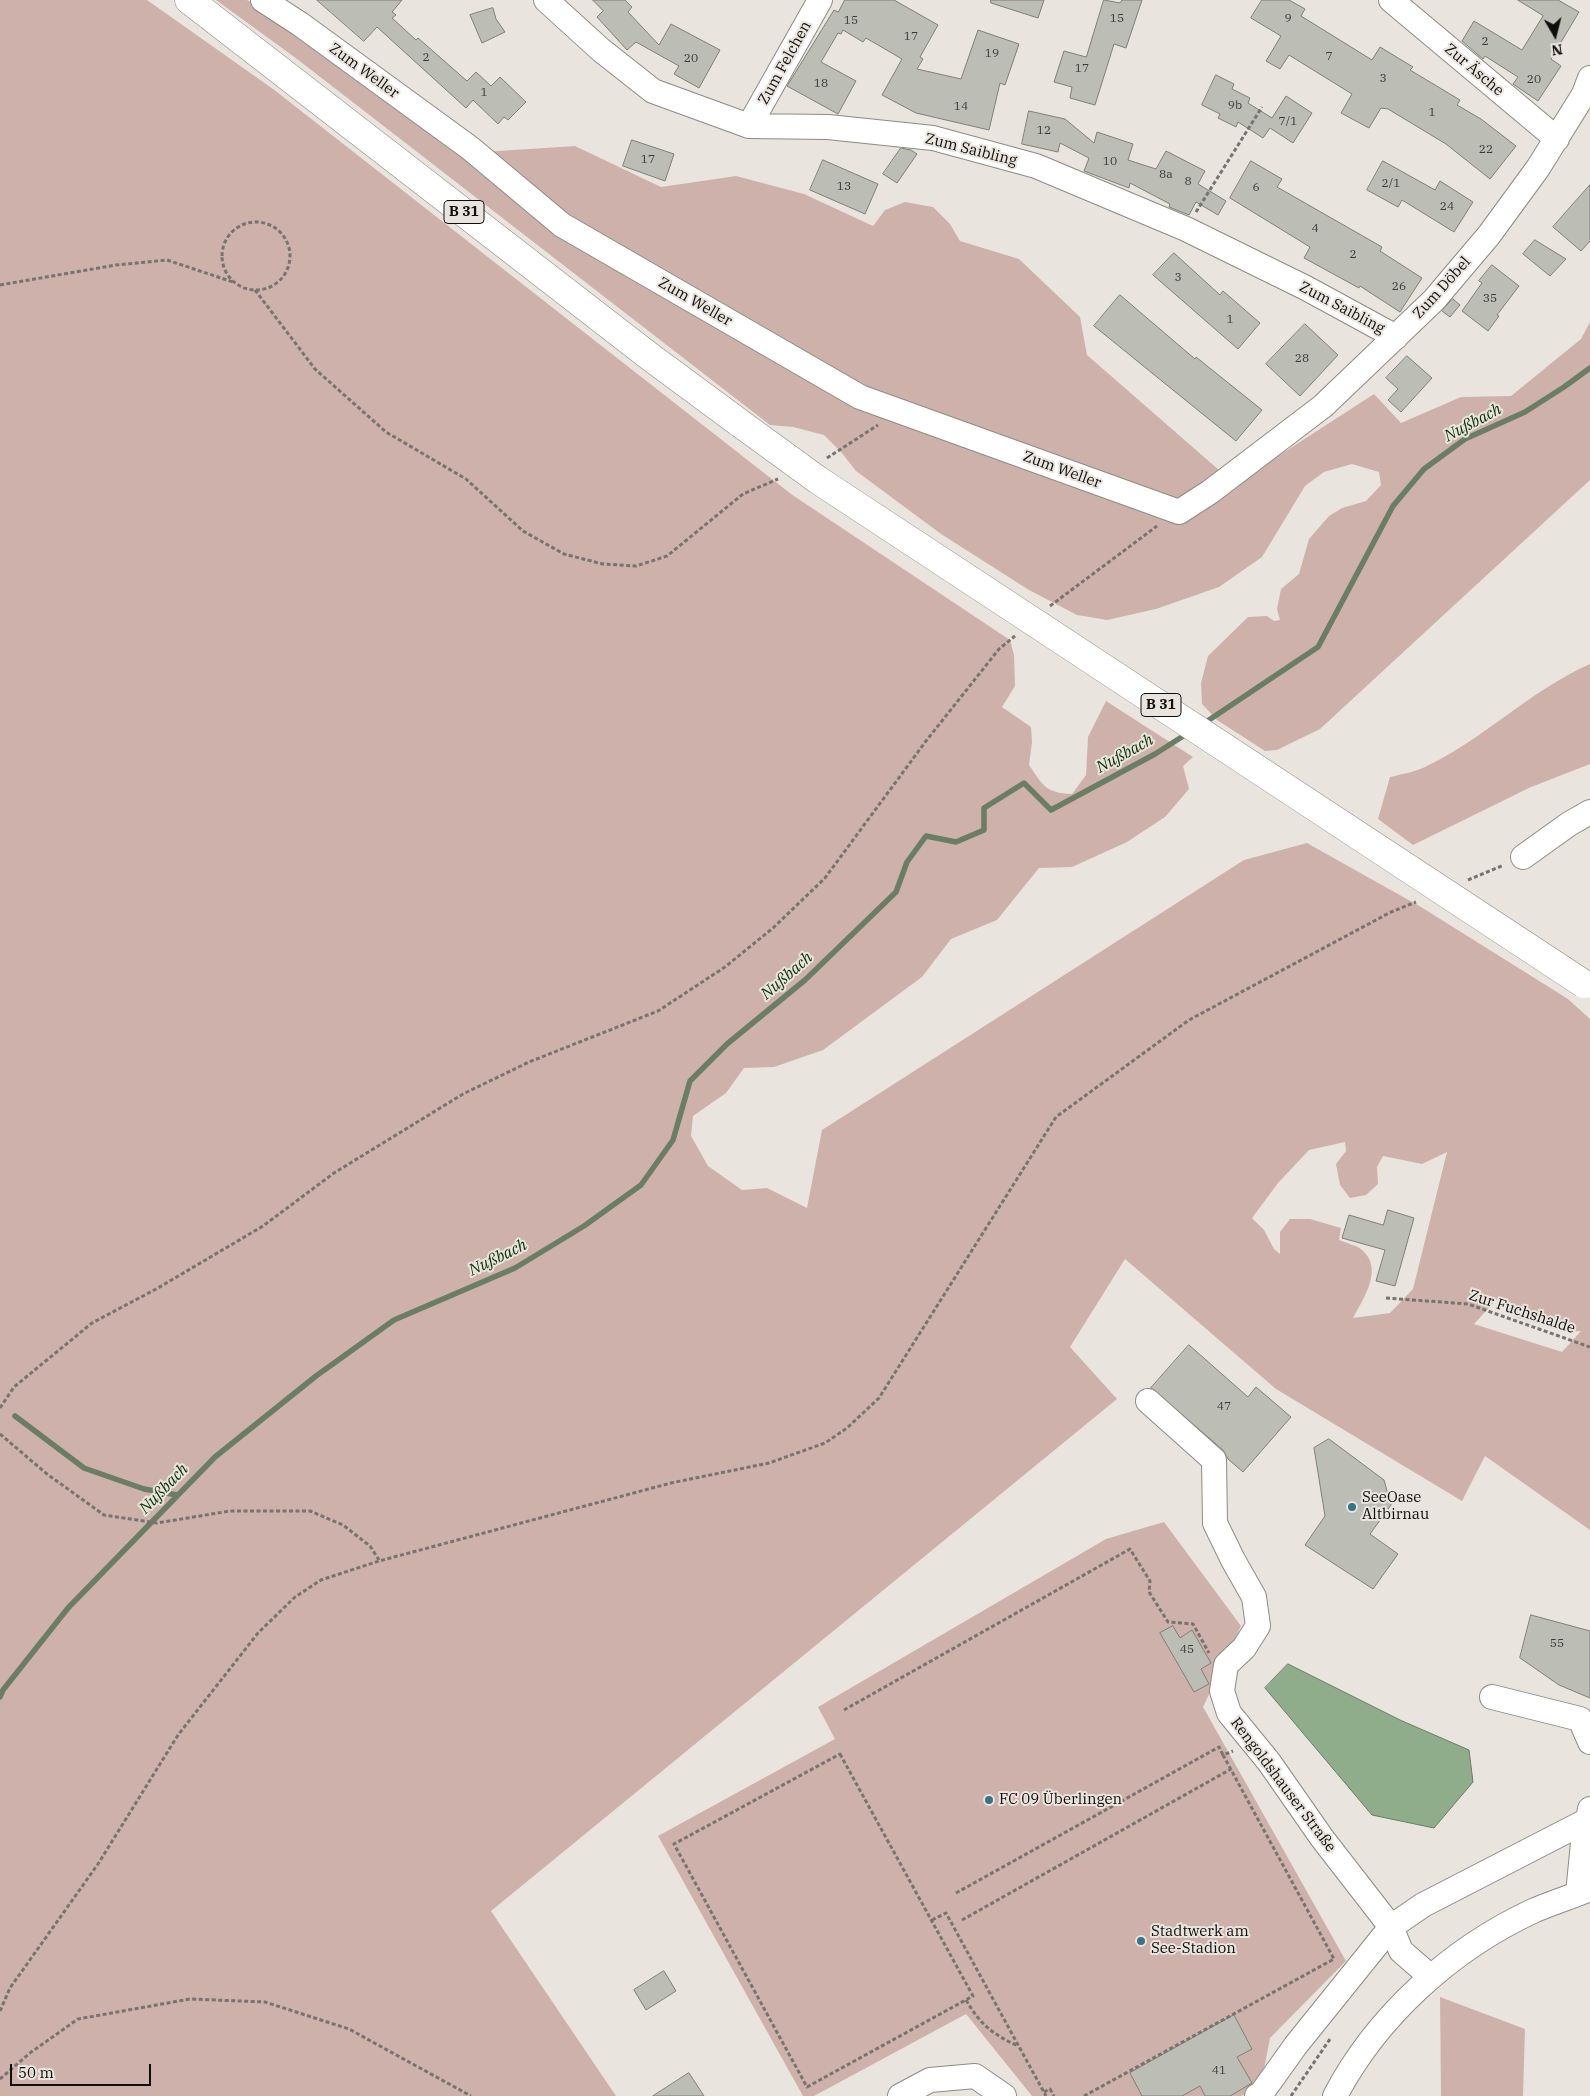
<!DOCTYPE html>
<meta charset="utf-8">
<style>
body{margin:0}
#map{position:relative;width:1590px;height:2096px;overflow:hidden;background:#e9e5de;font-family:"IBM Plex Serif",serif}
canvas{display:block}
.north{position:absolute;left:1530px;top:10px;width:50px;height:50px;-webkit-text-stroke:4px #e9e5de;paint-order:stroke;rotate:172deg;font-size:14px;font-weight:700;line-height:20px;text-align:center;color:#100e0c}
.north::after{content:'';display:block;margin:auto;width:18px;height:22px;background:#100e0c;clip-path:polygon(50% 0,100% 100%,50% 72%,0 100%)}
.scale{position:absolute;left:10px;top:2064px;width:141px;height:22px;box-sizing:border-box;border:2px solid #100e0c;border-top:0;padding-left:6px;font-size:15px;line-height:18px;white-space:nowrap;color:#100e0c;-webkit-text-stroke:4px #e9e5de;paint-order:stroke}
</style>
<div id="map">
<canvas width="1590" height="2096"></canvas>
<div class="north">N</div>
<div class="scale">50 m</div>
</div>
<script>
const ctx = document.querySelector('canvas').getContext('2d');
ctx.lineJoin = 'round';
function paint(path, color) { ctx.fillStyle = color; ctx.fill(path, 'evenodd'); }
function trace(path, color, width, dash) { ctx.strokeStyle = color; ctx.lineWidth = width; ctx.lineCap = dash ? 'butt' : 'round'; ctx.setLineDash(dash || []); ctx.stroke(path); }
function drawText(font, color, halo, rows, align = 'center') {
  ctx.font = font + ' "IBM Plex Serif",serif'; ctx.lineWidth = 4; ctx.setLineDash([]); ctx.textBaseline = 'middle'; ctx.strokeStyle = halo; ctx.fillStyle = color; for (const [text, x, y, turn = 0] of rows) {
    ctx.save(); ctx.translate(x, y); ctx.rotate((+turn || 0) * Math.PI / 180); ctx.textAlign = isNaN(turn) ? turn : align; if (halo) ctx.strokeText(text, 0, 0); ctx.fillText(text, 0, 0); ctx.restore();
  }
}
const green = new Path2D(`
 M0,0H147L273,89L791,494L1010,640L1014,655L1015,686L1002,707L1031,727L1032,742L1029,765C1043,785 1045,793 1072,794L1086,775L1088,737L1106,701L1193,757L1183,766L1189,789L1165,817L1127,842L1072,867L1039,868L997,920L951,939L922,977L823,1050L774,1067L744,1068L726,1093L693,1116L691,1136L708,1166L742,1190L767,1188L807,1208L822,1130L1244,860L1307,843L1421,907L1568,999L1590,1019V1530L1485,1456L1462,1501L1276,1389L1125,1259L1070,1347L1117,1399L491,1911L616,2096H0ZM1345,1142L1346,1151L1336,1164L1340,1185L1350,1198L1366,1195L1378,1184L1377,1167L1383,1156L1422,1164L1447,1152L1413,1289L1390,1313L1353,1318C1363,1299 1385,1268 1361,1249C1355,1245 1346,1243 1339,1240L1341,1228L1310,1219H1290L1280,1232V1254L1274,1249L1264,1230L1252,1218L1278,1183L1309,1150ZM1497,1299L1511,1309L1515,1317L1568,1332L1581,1331L1562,1352L1474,1324Z
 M216,0H247L295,26L483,152L575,146L661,187L736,176L804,194L873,226L885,210L905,202L933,207L950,224L960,241L1019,259L1080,317L1087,355L1235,484L1374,394L1401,423L1461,397L1511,396L1581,339L1590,322V480L1320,729L1277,750L1265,751L1217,720L1202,704L1201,683L1208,656L1248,617L1267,616L1274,621L1280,620L1277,609L1281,589L1299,574L1309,539L1329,516L1342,508L1366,501L1381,485L1379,472L1352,464L1324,472L1305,486L1262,557L1219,587L1156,609L1107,620L1077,615L1029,590L941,534L856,471L842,453L824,435L793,427L770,425L297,59Z
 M1590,664V764L1531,787L1413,845L1378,819L1390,777C1402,774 1416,772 1427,766C1485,738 1531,690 1590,664Z
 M1164,1522L1241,1626L1203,1707L1346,1961L1270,2038L1261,2085L1241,2096H1032L966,2014L814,2096H803L658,1836L835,1739L818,1707L1106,1539Z
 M1440,1997L1525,2029L1523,2096H1441Z`);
const water = new Path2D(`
 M1288,1664L1400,1720L1469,1750L1473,1782L1434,1828L1372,1815L1265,1688Z`);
const stream = new Path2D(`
 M1203,724L1318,647L1393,506L1424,469L1465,439L1525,412L1564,387L1590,368
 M15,1416L84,1468L144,1489L177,1495
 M0,1697L3,1690L68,1608L215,1457L316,1376L394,1320L515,1268L584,1226L641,1185L673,1140L690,1081L727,1044L805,980L896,892L907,862L926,836L956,842L984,830V808L1024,783L1051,810L1155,754L1188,733`);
const building = new Path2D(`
 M317,0H402L392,12L396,15L392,18L416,40L418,38L467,81L476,72L491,86L500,77L526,102L508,120L504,117L498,124L473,100L466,108L377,27L364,41Z
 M593,0H625L632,7L628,12L659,45L671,24L720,50L699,88L674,74L679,66L636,42L627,50L597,17L603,11Z
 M845,0H894L938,25L920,57L923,59L917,69L961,79L978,30L1019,44L1005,85L1000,83L989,130L916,113L882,95L902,59L866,38L863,42L843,30L841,34L838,33L821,62L856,81L838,114L787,86L834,10L838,12Z
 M991,0H1044L1038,18L991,3Z
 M1104,0L1120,3L1122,0H1142L1126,48L1114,44L1095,105L1070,98L1072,87L1054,82L1064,51L1086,57Z
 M1262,0H1289L1305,9L1301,16L1372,60L1380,47L1413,67L1410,70L1460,100L1457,105L1481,119L1516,146L1490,179L1446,144L1388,109L1381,108L1369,128L1341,113L1352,94L1289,55L1280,69L1266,61L1281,36L1251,18Z
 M1518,0H1558L1579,12L1551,59L1561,66L1538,101L1513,84L1518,77L1485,56L1483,59L1462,41L1474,21L1522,50L1543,16Z
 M493,8L496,19L505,32L482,43L470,15Z
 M1216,75L1234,84L1232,89L1250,98L1248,103L1272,118L1286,96L1312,113L1293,143L1270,128L1263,138L1238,122L1236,127L1218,118L1220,114L1202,105Z
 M1029,111L1065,119L1094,143L1097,132L1133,144L1128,160L1156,169L1166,151L1205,171L1198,184L1226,201L1218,215L1196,202L1189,215L1169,207L1170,204L1130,183L1129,188L1084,171L1089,158L1060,143L1058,152L1022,144Z
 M632,140L674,154L665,181L623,166Z
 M901,148L911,150L917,154L897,183L883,174Z
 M823,160L878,184L865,214L810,190Z
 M1251,161L1282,179L1277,187L1382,247L1380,251L1422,278L1400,312L1360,286L1359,288L1304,258L1310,247L1230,198Z
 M1383,161L1435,190L1440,181L1473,202L1454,232L1402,200L1398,207L1367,190Z
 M1590,185V241L1581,251L1553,227Z
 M1535,240L1566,259L1550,276L1523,254Z
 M1174,253L1220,295L1223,291L1260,323L1238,349L1153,275Z
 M1492,265L1519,286L1497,315L1499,316L1488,331L1462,311L1482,283L1479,281Z
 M1120,295L1195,359L1196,357L1262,410L1236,441L1094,326Z
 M1453,299L1460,305L1450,317L1442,311Z
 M1305,324L1338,355L1300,396L1266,364Z
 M1407,356L1432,378L1401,412L1388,400L1398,389L1386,378Z
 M1388,1210L1414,1218L1395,1286L1376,1281L1385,1250L1342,1238L1349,1215L1383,1225Z
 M1189,1345L1248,1397L1256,1387L1291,1417L1243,1472L1228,1459L1223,1450L1151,1388Z
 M1329,1439L1384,1480L1391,1505L1370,1534L1398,1554L1373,1589L1305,1545L1325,1516L1314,1448Z
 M1531,1615L1590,1631V1698L1559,1685L1520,1658Z
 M1173,1626L1180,1638L1192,1630L1211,1663L1201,1669L1209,1684L1194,1692L1160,1633Z
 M664,1971L676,1991L646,2010L634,1990Z
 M1234,2015L1252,2049L1237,2057L1252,2083L1230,2096H1205L1200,2086L1182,2096H1142L1130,2073Z
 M689,2073L704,2096H653Z`);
const path = new Path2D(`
 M1196,212L1262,107
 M222 256a34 34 0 1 1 68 0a34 34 0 1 1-68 0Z
 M0,285L116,265L167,260L233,282
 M255,290L315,369L386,432L466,479L523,531L564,554L603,564L636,566L667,556L743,494L778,479
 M827,458L878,425
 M1050,606L1157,526
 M1468,880L1504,865
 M1386,1298L1468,1304L1590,1347
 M0,1408L14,1387L92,1323L158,1288L263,1226L334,1173L463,1094L529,1062L658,1011L725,967L773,928L825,878L926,741L999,649L1015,636
 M0,1434L47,1474L104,1515L157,1523L230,1511H310L343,1525L370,1546L379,1560
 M844,1710L1130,1549L1150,1581L1149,1592L1168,1622L1193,1624L1209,1653
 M840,1754L973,1996L807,2087L674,1844Z
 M956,1893L1219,1747L1223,1755
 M932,1920L946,1913L1046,2096
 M962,1920L1231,1769
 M966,2000C980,2024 992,2034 1018,2046
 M0,2011L10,1988L98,1864L178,1735L258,1633L295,1597L321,1580L379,1561L671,1483L769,1463L825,1443L847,1428L879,1398L1056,1117L1189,1020L1391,912L1416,902
 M0,2079L30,2053L78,2019L190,1999L265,2002L349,2029L471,2096
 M1044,2092L1050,2089L1054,2096
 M1084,2096L1334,1959L1223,1755L1233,1751
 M1291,2096L1330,2039`);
const minor = new Path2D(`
 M263,0L300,24L470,148L562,225L860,397L1179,512L1210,492L1323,406L1434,300L1489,235L1538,168L1584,94L1590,78
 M546,0L601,50L653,91L749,126L828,127L933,138L1036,166L1186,229L1306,288L1396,337
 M1391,0L1557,139
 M749,126L820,0
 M1523,857L1569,824L1590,812
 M1148,1401L1214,1460L1215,1523L1233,1560L1254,1597L1258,1626L1244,1648L1226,1665L1222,1691L1229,1713L1269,1762L1322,1838L1391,1927L1401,1951L1431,1977
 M1492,1697L1580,1719L1590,1742
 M1578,1894L1583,1843L1590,1809
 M900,2096L930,2080L975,2076L1004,2096
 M1257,2096L1261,2094L1296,2045L1391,1927L1423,1905L1588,1820
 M1335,2096C1377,2016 1451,1949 1533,1911C1551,1903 1571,1897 1590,1889`);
const major = new Path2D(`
 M189,0L649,356L741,424`);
const majorBridge = new Path2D(`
 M741,424L818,480L1584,984`);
const markers = [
 [1352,1507,5,"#367489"],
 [989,1800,5,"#367489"],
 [1141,1941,5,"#367489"]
];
const numberNames = [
 ["15",1117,19],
 ["9",1288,19],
 ["15",851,21],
 ["17",911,37],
 ["2",1485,42],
 ["19",992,54],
 ["7",1329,57],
 ["2",426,58],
 ["20",691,59],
 ["17",1082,69],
 ["3",1383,79],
 ["20",1534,80],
 ["18",821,84],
 ["1",484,93],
 ["9b",1235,106],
 ["14",961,107],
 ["1",1432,113],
 ["7/1",1288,122],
 ["12",1044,131],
 ["22",1486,150],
 ["17",648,160],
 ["10",1110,162],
 ["8a",1166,175],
 ["8",1188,182],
 ["2/1",1391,184],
 ["13",844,187],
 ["6",1256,188],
 ["24",1447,207],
 ["4",1315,229],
 ["2",1353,255],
 ["3",1178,278],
 ["26",1399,287],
 ["35",1490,299],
 ["1",1230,320],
 ["28",1302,359],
 ["47",1224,1407],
 ["55",1557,1644],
 ["45",1187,1650],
 ["41",1219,2071]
];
const shields = [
 [464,212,40],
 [1161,705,40]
];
const shieldNames = [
 ["B 31",464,212],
 ["B 31",1161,705]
];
const streetNames = [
 ["Zum Felchen",785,63,-61],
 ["Zur Äsche",1474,70,40],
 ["Zum Weller",364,71,36],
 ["Zum Saibling",971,150,14],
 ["Zum Döbel",1442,288,-48],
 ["Zum Weller",695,302,30],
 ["Zum Saibling",1342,308,28],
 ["Zum Weller",1062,470,20],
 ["Zur Fuchshalde",1522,1312,18],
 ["Rengoldshauser Straße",1283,1785,53]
];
const poiNames = [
 ["SeeOase",1362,1498],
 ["Altbirnau",1362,1515],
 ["FC 09 Überlingen",999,1800],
 ["Stadtwerk am",1151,1932],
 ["See-Stadion",1151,1949]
];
const waterNames = [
 ["Nußbach",1473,423,-28],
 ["Nußbach",1125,754,-29],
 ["Nußbach",787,976,-41],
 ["Nußbach",498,1258,-26],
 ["Nußbach",164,1489,-46]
];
paint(green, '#cfb1ab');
paint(water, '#90ad8b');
trace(water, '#6a7d65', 1);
trace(stream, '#6a7d65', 5.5);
paint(building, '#bcbdb5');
trace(building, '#7e7f78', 1);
trace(minor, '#8e8b84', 26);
trace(major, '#8e8b84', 29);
trace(path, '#777470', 3, [4, 2.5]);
trace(minor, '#fff', 24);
trace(major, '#fff', 28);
trace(majorBridge, '#8e8b84', 29, []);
trace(majorBridge, '#fff', 28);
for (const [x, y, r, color] of markers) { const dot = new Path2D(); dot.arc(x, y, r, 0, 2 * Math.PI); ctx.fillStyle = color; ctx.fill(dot); trace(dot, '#e9e5de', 2); }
drawText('12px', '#3b3a36', null, numberNames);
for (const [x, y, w] of shields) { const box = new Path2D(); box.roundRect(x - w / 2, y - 11.5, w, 23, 4); ctx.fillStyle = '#e9e5de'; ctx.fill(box); trace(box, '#100e0c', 1); }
drawText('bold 14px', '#100e0c', null, shieldNames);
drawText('15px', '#100e0c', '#e9e5de', streetNames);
drawText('15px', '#100e0c', '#e9e5de', poiNames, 'left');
drawText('italic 16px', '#0a3403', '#e9e5de', waterNames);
</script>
